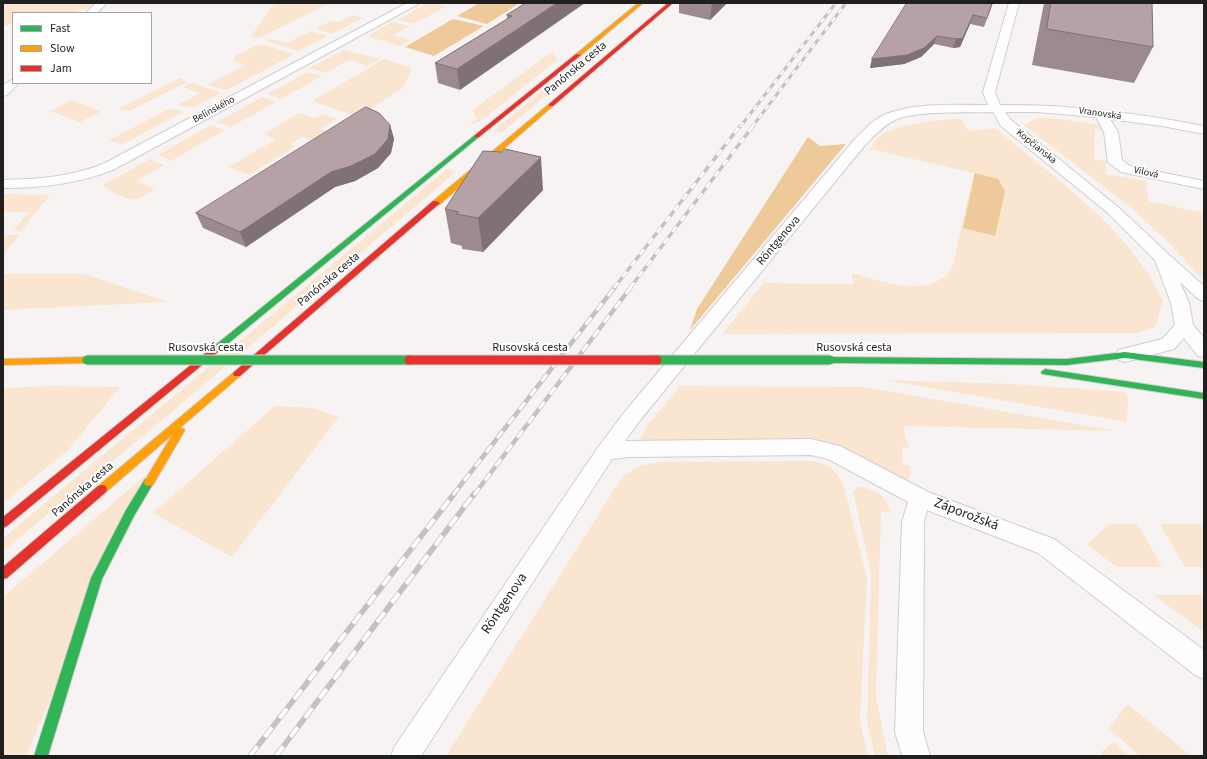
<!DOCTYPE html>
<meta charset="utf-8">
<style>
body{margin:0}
#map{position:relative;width:1207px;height:759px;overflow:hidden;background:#f8f3f3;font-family:"Source Sans 3",sans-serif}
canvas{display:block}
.frame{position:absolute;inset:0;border:4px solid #211e1e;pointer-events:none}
.legend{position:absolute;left:12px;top:12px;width:140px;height:72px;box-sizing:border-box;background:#fff;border:1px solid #a6a5a5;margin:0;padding:5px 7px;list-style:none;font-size:12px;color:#211e1e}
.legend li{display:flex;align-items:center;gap:8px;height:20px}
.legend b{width:20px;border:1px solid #a6a5a5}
</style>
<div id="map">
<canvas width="1207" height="759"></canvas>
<div class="frame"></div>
<ul class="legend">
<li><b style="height:5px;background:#30b455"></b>Fast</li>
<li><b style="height:5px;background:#ff9f0a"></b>Slow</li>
<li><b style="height:5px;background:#e5322d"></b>Jam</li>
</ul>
</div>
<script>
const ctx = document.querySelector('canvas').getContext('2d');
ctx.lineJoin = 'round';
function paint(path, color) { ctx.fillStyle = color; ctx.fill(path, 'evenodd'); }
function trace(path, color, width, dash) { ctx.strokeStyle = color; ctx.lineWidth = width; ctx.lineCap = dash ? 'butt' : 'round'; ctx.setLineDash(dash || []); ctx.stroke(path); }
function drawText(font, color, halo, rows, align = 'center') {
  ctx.font = font + ' "Source Sans 3",sans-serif'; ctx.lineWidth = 4; ctx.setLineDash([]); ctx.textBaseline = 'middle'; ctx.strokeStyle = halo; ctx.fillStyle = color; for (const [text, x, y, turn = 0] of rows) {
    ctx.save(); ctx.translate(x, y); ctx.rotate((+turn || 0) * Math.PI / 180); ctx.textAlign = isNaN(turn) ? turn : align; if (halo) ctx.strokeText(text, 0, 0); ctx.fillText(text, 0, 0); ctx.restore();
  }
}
const green = new Path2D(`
 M3,3H95L88,9H80L77,13H13V23L3,27Z
 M275,3H330L259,38L251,36Z
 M427,3L447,6L414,24L398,20Z
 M352,15L363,18L332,34L316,29L332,20L339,22Z
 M391,22L410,26L394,35L411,40L399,46L368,36Z
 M311,31L328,36L298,51L266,41L271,39L287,43Z
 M265,45L293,54V55L227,90L207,85L245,65L234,61L235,56L254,46Z
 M344,50L380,59L367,66L349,60L326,73L310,68L311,67Z
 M552,52L555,54L557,60L481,121L469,125L477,119L472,110Z
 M587,55L594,56L501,133L493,131Z
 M384,59L412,68L403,88L359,116H355L314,102V100Z
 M308,72L322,76L281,99L267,94Z
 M180,78L187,82L129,111L118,109Z
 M191,83L220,92V94L192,108L177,105L200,93L183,87Z
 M262,97L276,102L231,127L217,122Z
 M72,100L101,111H102L80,122L50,111Z
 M171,108L183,112L125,143L121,144L109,140Z
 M299,113L315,118L323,114L337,119L320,129L327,131L312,140L302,137L291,144L296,146L249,175L229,167L276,139L264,134Z
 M1038,118L1060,119L1102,125L1107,131L1095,129L1094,159L1106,161V174L1146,181L1149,201L1204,213V281L1167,241L1130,207L1024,125Z
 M956,119L962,120L968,131L995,128C1055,179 1128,227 1163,300L1158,319L1154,327L1138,333L722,334L764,283L853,284L852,273C881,281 932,300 952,268L974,173L870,149C874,142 878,136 885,133C901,124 937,120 956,119Z
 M210,125L225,130L171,161L158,155Z
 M150,159L164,165L137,181L155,189C137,200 137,203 116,194C111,191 107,190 103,185Z
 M447,169L456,172L137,441L3,551V538Z
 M7,194L50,195L22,230L13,231L29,212H3V195Z
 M3,235H20L3,255Z
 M3,274H84L168,302L3,310Z
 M884,380L1013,384L1126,392L1128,397L1127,422Z
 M51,386L120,387L68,450L3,503V388Z
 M680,386L865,387L1116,431L904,426L905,436L909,448L902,447L903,465H909L911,473L907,481H902L827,444L639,441L647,426Z
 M275,406L313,408L339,417L232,557L153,513Z
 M813,461L830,466L843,483L867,577L860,721L868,756H446L622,477L640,466L660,462Z
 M147,474L26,756H3V597Z
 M858,487C873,487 889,497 890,513L881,511L876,697L888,756H875L867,722L871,573L853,492Z
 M1109,524H1138L1162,567H1117L1087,545Z
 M1160,524H1204V567H1185Z
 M1153,595H1204V632Z
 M1128,704L1191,756H1140L1108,728Z
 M1114,742L1129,756H1103L1101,752Z`);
const forest = new Path2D(`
 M479,3H520L487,24L457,16Z
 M453,19L484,26L434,56L405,47Z
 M808,137L820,146L846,144L690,330L697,309Z
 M975,173L998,179L1005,191L995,236L963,228Z`);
const street = new Path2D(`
 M96,3H107L97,13H86Z
 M407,3H420L113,170C77,184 41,188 3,188V180C38,179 70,177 103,164Z
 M1009,3H1019L995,92L1000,105C1069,104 1137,113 1204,126V134L1162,126L1110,119L1118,132L1122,160L1130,166L1204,181V189L1121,172L1108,162L1104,132L1096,117L1037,112H1005L1011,120L1118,207L1167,253L1204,286V301L1198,299L1180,282L1189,303L1193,325L1204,338V357L1198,356L1184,338L1174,349L1125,362L1118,360L1116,355L1118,350L1162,339L1175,325L1171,303L1155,260L1108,213L1001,126L993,112C969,113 913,110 893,121C882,127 874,136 865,145L641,419L625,441L811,439L840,446L928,492L1054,539L1204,650V679L1195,675L1038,553L927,510L924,522L923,732L930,756H902L895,732L902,522L908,502L828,459L811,455L629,457L612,459L421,756H391L395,746L599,446L627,409L855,139C864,130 874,119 886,114C918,102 955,105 988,105L983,92Z
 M13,79V83H19L7,95L3,96V85Z`);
const fast = new Path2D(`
 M475,135L480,136L219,351H213L212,349L213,347Z
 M1125,352L1204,362V368L1125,358L1067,365L830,363L826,360L830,357L1067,359Z
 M1045,369L1204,393V399L1042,374L1041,372Z
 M149,478L153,479L154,482L134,516L102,579L48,756H34L91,578L126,510L145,479Z`);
const slow = new Path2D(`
 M638,3H643L580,56H576V54Z
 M549,104L554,105L439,205H433V201Z
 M87,357L91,360L87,363L3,365V359Z
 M237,371L241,374L240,376L181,427L185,430L153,485L149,486L145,485L144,482L172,435L106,492L102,493L98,492L97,489L98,486L234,372Z`);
const jam = new Path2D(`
 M668,3H673L553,106H549V104Z
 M576,54L581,55L479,137H475V135Z
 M433,201H436L440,203L240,376H234L233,374L234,372Z
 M216,346L220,349L219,351L7,526L3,528V517L213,347Z
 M102,485L106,486L107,489L106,492L7,578L3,579V567L98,486Z`);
const railFar3 = new Path2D(`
 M740,127L836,3
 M752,127L846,3`);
const railFar2 = new Path2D(`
 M614,288L740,126
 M630,288L753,126`);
const railFar1 = new Path2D(`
 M453,495L615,287
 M474,495L631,287`);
const rail = new Path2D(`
 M250,756L454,494
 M276,756L474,494`);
const fastBridge = new Path2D(`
 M87,360H409
 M657,360H830`);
const jamBridge = new Path2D(`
 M409,360H657`);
const wall = new Path2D(`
 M526,3L460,90L438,83L435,63L507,19V15Z
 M679,3H727L710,20L679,13Z
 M993,3L984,27L970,24L960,47L953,48L934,44L921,57L904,64L870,68L872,59Z
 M1044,3H1152L1153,47L1134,83L1032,65Z
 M390,125L394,139L391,153L378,168L355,181L335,187L246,247L203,228L196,213Z
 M543,190L483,252L462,249V246L451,243L445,209Z`);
const shadedWall = new Path2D(`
 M557,3H585L460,90L457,69Z
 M712,3H727L710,20Z
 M973,15L970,24L960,47L953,48L956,39Z
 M937,36L934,44L921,57L904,64L870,68L872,59Z
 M390,125L394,139L391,153L378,168L355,181L335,187L246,247L240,232Z
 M541,157L543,190L483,252L478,218Z`);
const building = new Path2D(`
 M526,3H557L457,69L435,63L512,16L507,15Z
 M907,3H992L987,18L973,15L963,38L956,39L937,36L924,48L907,55L872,59Z
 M1051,3H1152L1153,47L1047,29Z
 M366,107L379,113L390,125L388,139L375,154L351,166L331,172L240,232L196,213Z
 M505,149L541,157L478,218L456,214L459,212L445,209L483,151L501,152Z`);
const farStreetnames = [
 ["Belinského",214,110,-28],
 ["Vranovská",1100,114,8],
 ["Kopčianska",1036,147,39],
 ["Vilová",1146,173,12]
];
const streetNames = [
 ["Panónska cesta",576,69,-40],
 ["Röntgenova",779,241,-50],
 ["Panónska cesta",329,280,-40],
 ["Rusovská cesta",206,348],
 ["Rusovská cesta",530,348],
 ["Rusovská cesta",854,348],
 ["Panónska cesta",83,490,-41]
];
const nearStreetnames = [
 ["Záporožská",966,515,21],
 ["Röntgenova",505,604,-56]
];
paint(green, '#fae6d0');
paint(forest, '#eec999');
trace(street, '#d2cece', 2);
trace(fast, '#d2cece', 2);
trace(slow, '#d2cece', 2);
trace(jam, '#d2cece', 2);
paint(street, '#fefdfd');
paint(fast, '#30b455');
paint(slow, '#ff9f0a');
paint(jam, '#e5322d');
trace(railFar3, '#c2c2c2', 3);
trace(railFar2, '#c2c2c2', 3.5);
trace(railFar1, '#c2c2c2', 4.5);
trace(rail, '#c2c2c2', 5.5);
trace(railFar3, '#fff', 2, [5.5]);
trace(railFar2, '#fff', 2.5, [7]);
trace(railFar1, '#fff', 3, [9]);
trace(rail, '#fff', 4, [12]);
trace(fastBridge, '#d2cece', 11, []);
trace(jamBridge, '#d2cece', 11, []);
trace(fastBridge, '#30b455', 9);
trace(jamBridge, '#e5322d', 9);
paint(wall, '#9c8a8f');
paint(shadedWall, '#7f7174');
paint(building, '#b5a1a6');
trace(building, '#7f7174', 1);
drawText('10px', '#211e1e', '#fff', farStreetnames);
drawText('12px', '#211e1e', '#fff', streetNames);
drawText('14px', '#211e1e', '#fff', nearStreetnames);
</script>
